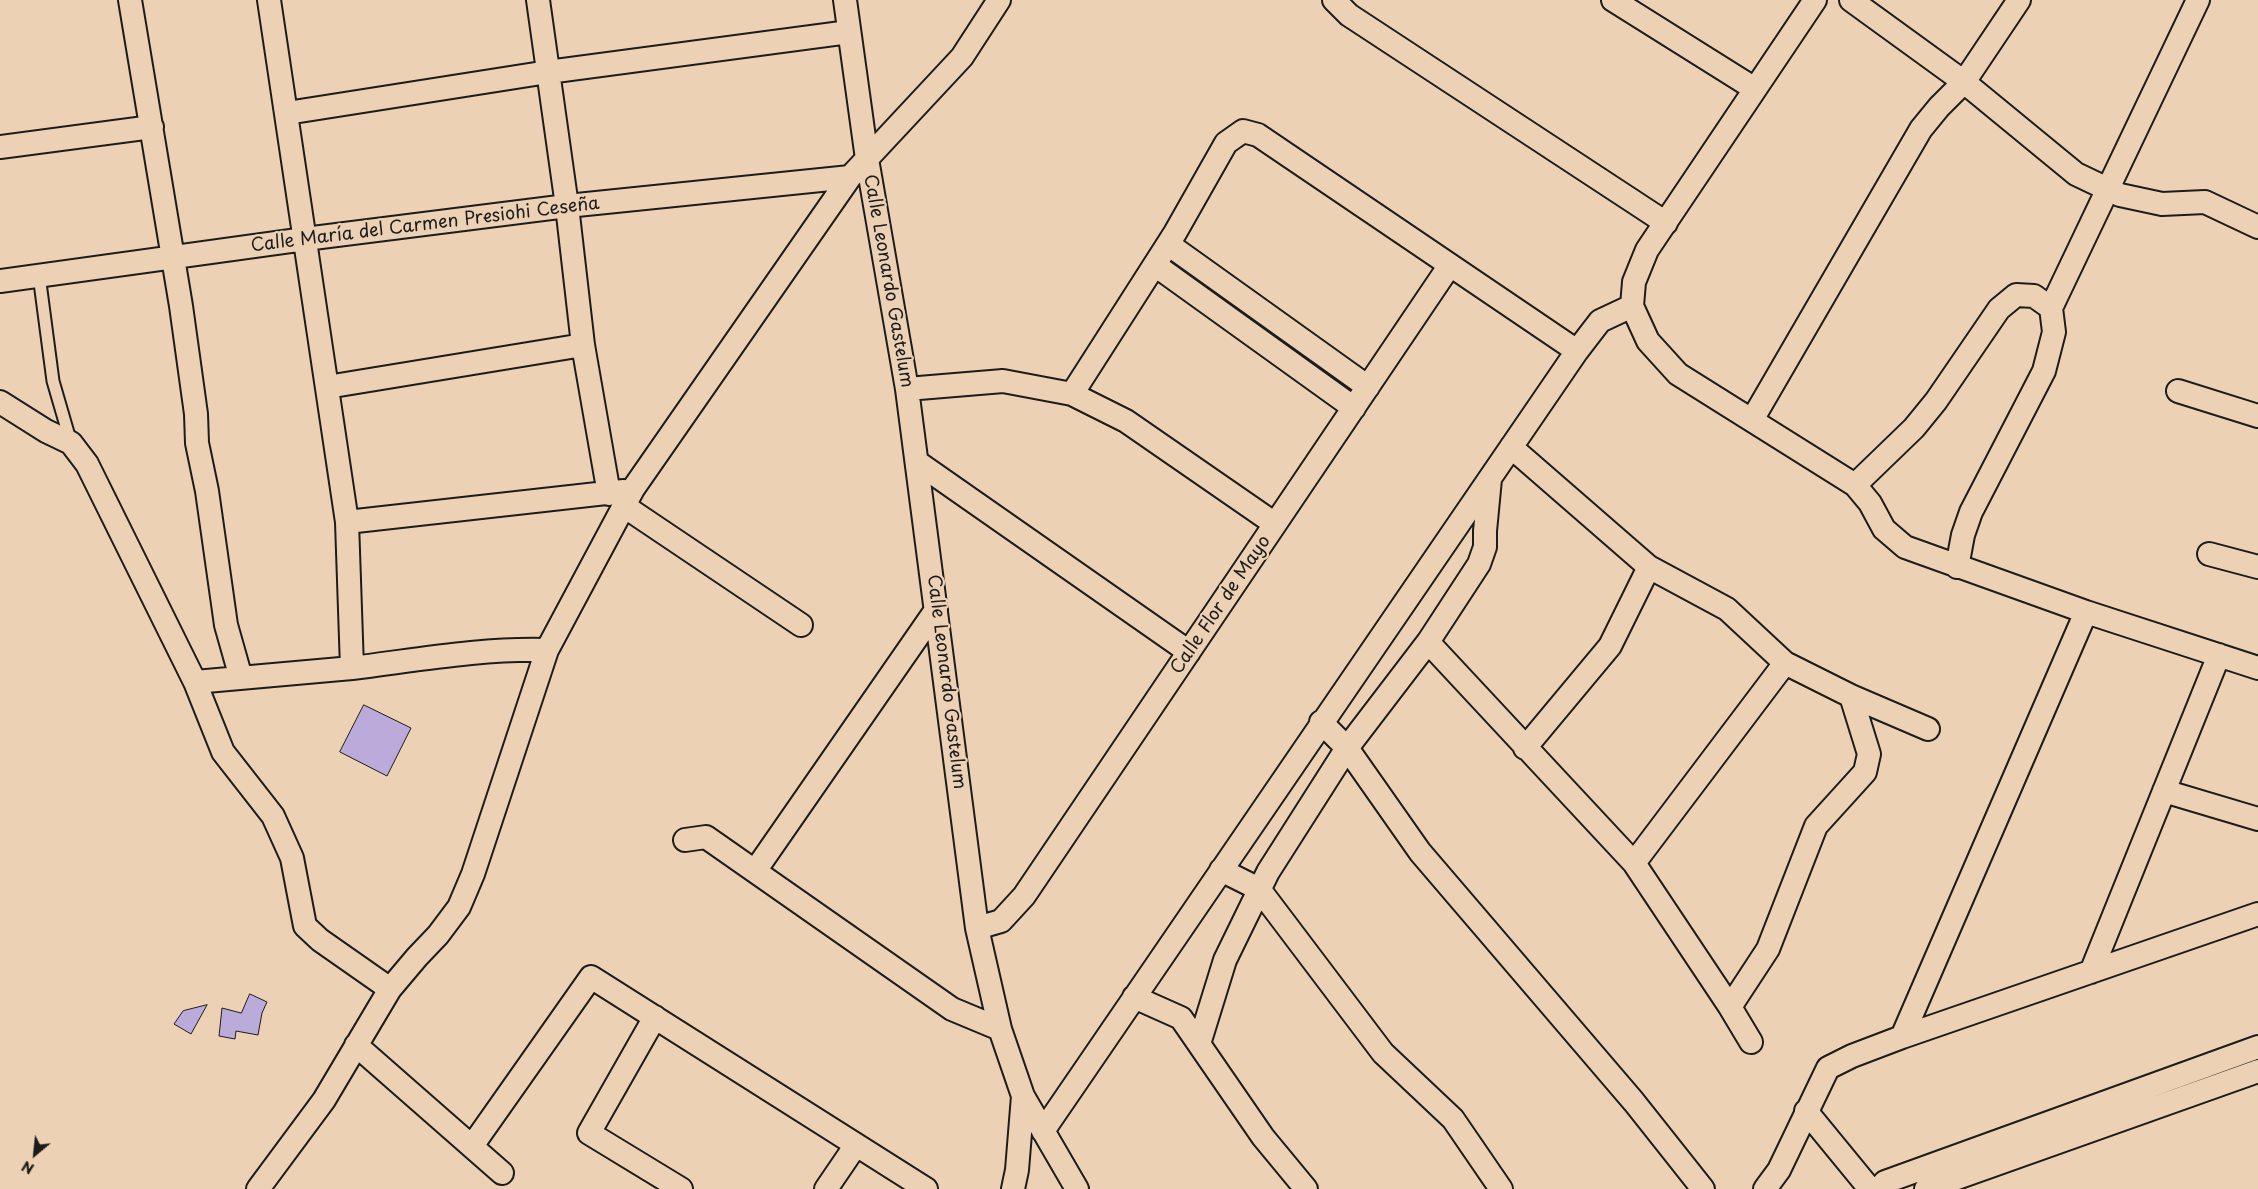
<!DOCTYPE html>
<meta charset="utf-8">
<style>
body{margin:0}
#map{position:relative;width:2258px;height:1189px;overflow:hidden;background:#edd1b4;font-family:"Playpen Sans",sans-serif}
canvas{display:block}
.north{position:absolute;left:10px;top:1129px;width:50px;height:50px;-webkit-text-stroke:4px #edd1b4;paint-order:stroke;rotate:208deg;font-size:14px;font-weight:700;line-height:20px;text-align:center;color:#1c1c1c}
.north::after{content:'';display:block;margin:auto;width:18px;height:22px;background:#1c1c1c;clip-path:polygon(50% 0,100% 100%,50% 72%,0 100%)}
</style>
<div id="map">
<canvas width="2258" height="1189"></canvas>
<div class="north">N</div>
</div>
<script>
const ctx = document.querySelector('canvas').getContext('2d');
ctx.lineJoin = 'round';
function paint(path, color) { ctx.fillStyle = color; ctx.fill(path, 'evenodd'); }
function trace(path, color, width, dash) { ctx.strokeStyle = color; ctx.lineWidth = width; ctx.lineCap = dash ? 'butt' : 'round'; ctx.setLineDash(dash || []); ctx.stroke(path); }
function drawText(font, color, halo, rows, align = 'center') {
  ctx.font = font + ' "Playpen Sans",sans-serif'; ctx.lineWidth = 4.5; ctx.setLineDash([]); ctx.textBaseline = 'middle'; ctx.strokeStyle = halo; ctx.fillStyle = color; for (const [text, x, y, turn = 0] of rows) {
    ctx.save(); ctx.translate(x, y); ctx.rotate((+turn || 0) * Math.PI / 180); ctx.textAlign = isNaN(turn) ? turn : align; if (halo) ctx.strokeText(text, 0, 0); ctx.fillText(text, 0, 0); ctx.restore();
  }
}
const building = new Path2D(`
 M364,705L411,728L387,776L340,752Z
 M250,994L267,1002L262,1013L258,1035L236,1031L235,1039L219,1036L222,1008L241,1013Z
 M207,1005L191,1034L174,1024L183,1011Z`);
const service = new Path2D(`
 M39,275L53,381L71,443`);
const minor = new Path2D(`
 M130,0L181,306L196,414L197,443L207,491L226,625L241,678
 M269,0L347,522L352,668C417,660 482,648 547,650
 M538,0L567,206L583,345L609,494
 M845,0L867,159L907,389L977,928L1000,1029L1023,1096L1077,1189
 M1334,0L1349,15L1666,223
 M1613,0L1755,89
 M1815,0L1647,250L1634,282L1632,306L1648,341L1678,374L1855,485L1870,503L1884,529L1905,547L2086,612L2258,668
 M1851,0L1964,82L2076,174L2120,195L2162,204L2205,202L2258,227
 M287,113L548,72L849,32
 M0,147L152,127
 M1168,244L1368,387
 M1155,265L1354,408
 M0,281L305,239L567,206L850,177
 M327,387L583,345
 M907,389L1003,381L1072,394L1126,421L1275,524
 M2178,391L2258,416
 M1072,394L1175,233L1226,143L1243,131L1258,135L1577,351
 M0,402L46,431L71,443L87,464L195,682L223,752L273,816L292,858L305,926L320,940L390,989
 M1752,420L1921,129L1939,107L1964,82L2019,0
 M1511,447L1649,567L1727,609L1785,663L1851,696L1928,729
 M917,462L1189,652
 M1855,485L1914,428L1936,401L1999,309L2016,295L2034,296L2051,308
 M624,506L801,625
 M347,522L624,491
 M2209,554L2258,567
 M1957,567L1963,535L1971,512L2044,371L2054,332L2051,308L2198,0
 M1428,642L1634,863L1730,1007L1751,1042
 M195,682L352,668
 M1321,722L1347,748L1420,852L1634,1102L1703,1189
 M1525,748L1610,646L1649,567
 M2164,791L2258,819
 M685,840L706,837L952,1009L1000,1029
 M1634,863L1785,663
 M1221,870L1259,889L1383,1053L1453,1119L1501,1189
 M755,871L936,610
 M977,928L1001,921L1024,896L1450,265
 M2091,972L2219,655
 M1134,997L1181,1018L1263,1137L1306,1189
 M1730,1007L1768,949L1816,826L1865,772L1869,754L1851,696
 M655,1017L589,1133L681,1189
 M1902,1037L2086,612
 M1199,1044L1225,960L1268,872L1347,748L1428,642L1479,564L1485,547V531L1490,479
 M356,1045L502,1173
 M1806,1111L1870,1189
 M1043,1131L1577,351L1600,321L1632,306
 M472,1146L591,977L926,1189
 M258,1189L324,1100L390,989L417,957L438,935L459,907L473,874L547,650L633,489L850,177L962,57L999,0
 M826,1189L856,1145
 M1013,1189L1017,1170L1023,1096
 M1765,1189L1779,1170L1828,1068L1852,1056L1902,1037L2258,914
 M1879,1189L1885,1182L2258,1047
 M1926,1189L2258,1071`);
const streetNames = [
 ["Calle María del Carmen Presiohi Ceseña",425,225,-7],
 ["Calle Leonardo Gastelum",888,281,80],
 ["Calle Flor de Mayo",1221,605,-56],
 ["Calle Leonardo Gastelum",946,682,83]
];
paint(building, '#baabdb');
trace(building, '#1c1c1c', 1);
trace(service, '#1c1c1c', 15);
trace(minor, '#1c1c1c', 26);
trace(service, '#edd1b4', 11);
trace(minor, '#edd1b4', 22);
drawText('18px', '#1c1c1c', '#edd1b4', streetNames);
</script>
